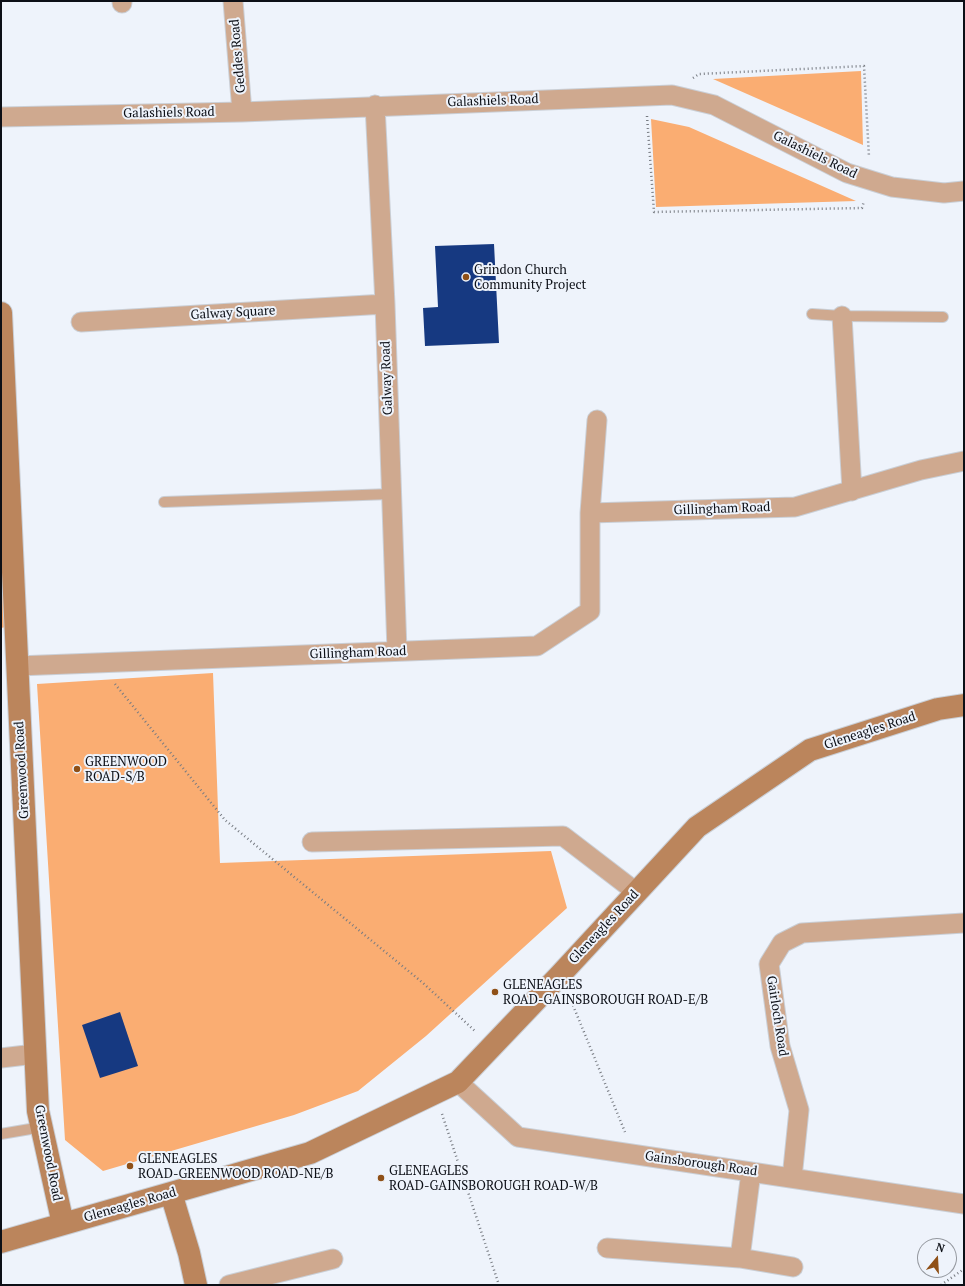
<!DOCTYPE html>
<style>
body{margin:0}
#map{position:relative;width:965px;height:1286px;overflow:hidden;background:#eef3fb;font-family:"PT Serif",serif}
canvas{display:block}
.frame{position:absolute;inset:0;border:2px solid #0c0f16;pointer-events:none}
.north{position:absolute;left:917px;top:1238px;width:40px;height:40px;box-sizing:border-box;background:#eef3fb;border:1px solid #94989f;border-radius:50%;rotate:18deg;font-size:11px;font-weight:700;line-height:16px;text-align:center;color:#0c0f16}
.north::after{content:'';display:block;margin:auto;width:14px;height:18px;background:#8f5017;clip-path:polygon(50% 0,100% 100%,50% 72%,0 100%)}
</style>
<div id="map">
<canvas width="965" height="1286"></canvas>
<div class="frame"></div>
<div class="north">N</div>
</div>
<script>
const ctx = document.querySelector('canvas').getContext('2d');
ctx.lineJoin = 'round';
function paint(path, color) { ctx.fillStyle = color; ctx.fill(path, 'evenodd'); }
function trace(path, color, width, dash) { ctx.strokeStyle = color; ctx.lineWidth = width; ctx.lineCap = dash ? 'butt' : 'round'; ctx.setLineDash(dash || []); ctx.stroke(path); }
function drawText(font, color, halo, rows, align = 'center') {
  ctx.font = font + ' "PT Serif",serif'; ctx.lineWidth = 4; ctx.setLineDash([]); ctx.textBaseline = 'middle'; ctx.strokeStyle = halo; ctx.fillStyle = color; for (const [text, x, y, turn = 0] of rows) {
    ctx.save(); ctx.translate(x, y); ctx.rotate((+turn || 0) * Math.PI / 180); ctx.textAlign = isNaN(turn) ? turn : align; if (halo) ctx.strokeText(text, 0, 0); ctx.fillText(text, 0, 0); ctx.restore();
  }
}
const green = new Path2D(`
 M861,71L863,145L713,79Z
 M651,119L689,127L856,201L656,207Z
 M1,508L15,625L1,628Z
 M213,673L220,863L551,851L567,908L426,1036L358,1091L294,1115L103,1171L65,1140L37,684Z`);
const building = new Path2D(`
 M494,244L499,343L425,346L423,308L438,307L435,246Z
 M120,1012L138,1066L100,1078L82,1025Z`);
const path = new Path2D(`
 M693,78L699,74L864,66L869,157
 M647,116L654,212L862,208L864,201
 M115,684L225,820L423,983L475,1031
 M570,998L625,1132
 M442,1114L499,1285
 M941,1285L964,1269`);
const lane = new Path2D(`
 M812,314L842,316L943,317
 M164,502L391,494
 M1,1134L42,1127`);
const street = new Path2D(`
 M122,1V3
 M233,1L242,112
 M375,105L385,304L397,651
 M1,117L242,112L672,95L714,105L847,173L892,187L944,193L964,191
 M842,316L852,491
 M81,322L385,304
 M590,513L597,420
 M17,666L537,646L590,611V513L795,507L921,470L964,461
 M312,842L563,836L636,892
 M1,1058L35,1054
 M458,1082L518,1137L964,1204
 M792,1178L799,1110L780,1046L769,964L782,943L802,933L964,923
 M607,1248L740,1258L793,1267
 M740,1258L751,1172
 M229,1285L333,1259`);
const secondary = new Path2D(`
 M1,313L38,1111L63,1224
 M171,1193L189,1253L196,1285
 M1,1242L310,1153L458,1082L560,975L697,827L810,750L938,709L964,705`);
const markers = [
 [466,277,4,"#8f5017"],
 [77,769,4,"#8f5017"],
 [495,992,4,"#8f5017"],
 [130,1166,4,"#8f5017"],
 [381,1178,4,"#8f5017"]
];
const streetNames = [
 ["Geddes Road",238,56,-95],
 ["Galashiels Road",493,101,-2],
 ["Galashiels Road",169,113,-1],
 ["Galashiels Road",815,155,26],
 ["Galway Square",233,313,-3],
 ["Galway Road",387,378,-92],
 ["Gillingham Road",722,509,-2],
 ["Gillingham Road",358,653,-2],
 ["Gleneagles Road",870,731,-18],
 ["Greenwood Road",22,770,-93],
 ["Gleneagles Road",604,927,-47],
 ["Gairloch Road",777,1016,81],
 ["Greenwood Road",48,1153,79],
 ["Gainsborough Road",701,1164,8],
 ["Gleneagles Road",130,1205,-16]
];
const poiNames = [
 ["Grindon Church",474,270],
 ["Community Project",474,285],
 ["GREENWOOD",85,762],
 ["ROAD-S/B",85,777],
 ["GLENEAGLES",503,985],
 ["ROAD-GAINSBOROUGH ROAD-E/B",503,1000],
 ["GLENEAGLES",138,1159],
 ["ROAD-GREENWOOD ROAD-NE/B",138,1174],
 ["GLENEAGLES",389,1171],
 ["ROAD-GAINSBOROUGH ROAD-W/B",389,1186]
];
paint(green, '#faad72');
paint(building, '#163981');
trace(lane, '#cacfd6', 12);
trace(street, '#cacfd6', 21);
trace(secondary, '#cacfd6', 24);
trace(path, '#777b82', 2.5, [1, 3]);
trace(lane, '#cfa98f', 10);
trace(street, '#cfa98f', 19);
trace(secondary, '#bb855c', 22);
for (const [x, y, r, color] of markers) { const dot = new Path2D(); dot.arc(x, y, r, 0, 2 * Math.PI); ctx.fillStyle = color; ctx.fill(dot); trace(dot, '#eef3fb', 1.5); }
drawText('13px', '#0c0f16', '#eef3fb', streetNames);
drawText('13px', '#0c0f16', '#eef3fb', poiNames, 'left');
</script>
